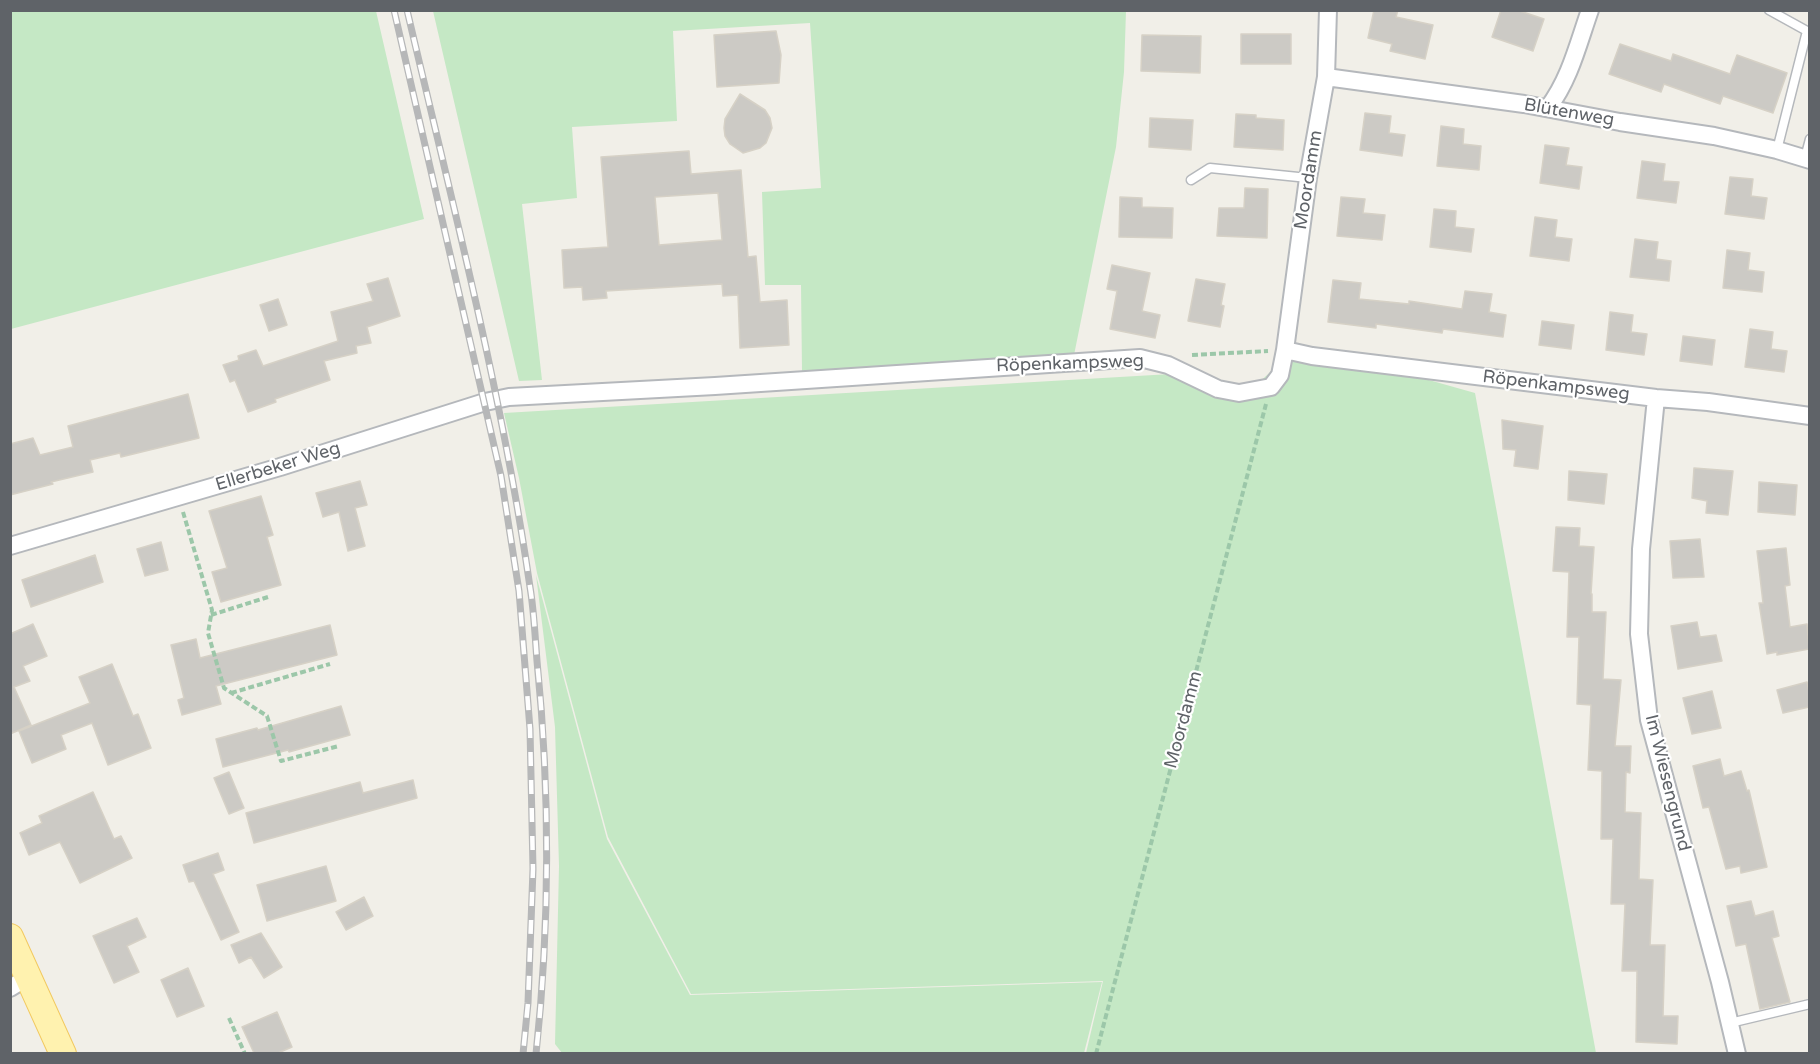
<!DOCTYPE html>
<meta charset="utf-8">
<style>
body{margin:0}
#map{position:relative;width:1820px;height:1064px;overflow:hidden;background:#f1efe8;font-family:"Varela Round",sans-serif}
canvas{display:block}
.frame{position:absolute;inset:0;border:12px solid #5f6368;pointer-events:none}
</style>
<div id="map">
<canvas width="1820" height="1064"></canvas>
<div class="frame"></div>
</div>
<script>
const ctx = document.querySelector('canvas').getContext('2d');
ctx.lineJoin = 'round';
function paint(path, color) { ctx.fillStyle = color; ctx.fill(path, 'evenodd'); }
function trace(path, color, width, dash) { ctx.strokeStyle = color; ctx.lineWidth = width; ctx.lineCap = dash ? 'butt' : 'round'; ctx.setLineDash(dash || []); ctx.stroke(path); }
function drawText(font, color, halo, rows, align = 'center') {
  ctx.font = font + ' "Varela Round",sans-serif'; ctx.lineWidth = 4.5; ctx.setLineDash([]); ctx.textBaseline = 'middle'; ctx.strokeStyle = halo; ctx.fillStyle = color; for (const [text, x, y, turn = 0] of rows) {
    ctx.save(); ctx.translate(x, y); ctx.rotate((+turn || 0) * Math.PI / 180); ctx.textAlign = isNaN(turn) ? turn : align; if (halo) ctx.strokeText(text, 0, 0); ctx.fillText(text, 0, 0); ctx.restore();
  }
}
const green = new Path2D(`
 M11,10L376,11L424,219L11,329Z
 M433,11H1126L1124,72L1116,147L1073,360L802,371L801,285H765L762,192L821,188L810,23L673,31L677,121L572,127L577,198L522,204L542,380L519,381Z
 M1301,344L1475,393L1596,1053H1086L1103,981L691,994L608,837L537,573L519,478L504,413L1171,374C1198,382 1209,408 1243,397Z
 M536,575L607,839L690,995L1102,982L1084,1053H562L555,1044L559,866L555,727Z`);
const building = new Path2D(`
 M1374,10H1398L1396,17L1433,25L1425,59L1390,51L1392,44L1368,38Z
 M1501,10H1517L1544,19L1533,51L1492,37Z
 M776,31L781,55L779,83L717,87L714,35Z
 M1241,34H1291V64H1241Z
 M1142,35L1201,36L1200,73L1141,71Z
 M1620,44L1671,61L1673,54L1730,74L1737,55L1787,73L1773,113L1723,96L1720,104L1664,84L1661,92L1609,74Z
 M740,94L765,110L770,118L772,128L766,143L760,148L743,153L730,144L725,136L724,128L725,119Z
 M1365,113L1391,116L1389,133L1405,135L1402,156L1360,150Z
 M1236,114L1256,115V118L1284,120L1283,150L1234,147Z
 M1150,118L1193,120L1191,150L1149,147Z
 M1441,126L1464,129L1463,144L1481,146L1479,170L1437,166Z
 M1545,145L1569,148L1566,165L1582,167L1579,189L1540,183Z
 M689,151L691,174L741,170L748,257L756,256L760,302L787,300L789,345L740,348L738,295L723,296L722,284L606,291L607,298L583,300L582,287L564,288L562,250L608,247L601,157ZM718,193L722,240L659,245L655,197Z
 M1642,161L1665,164L1663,181L1679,182L1676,203L1637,198Z
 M1730,177L1753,179L1751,196L1767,198L1764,219L1725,214Z
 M1245,188L1268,189L1267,238L1217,236L1219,208H1244Z
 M1120,197L1142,198V207L1173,208L1172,238L1119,237Z
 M1341,197L1365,199L1363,213L1385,215L1382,240L1337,236Z
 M1434,209L1456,211L1455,227L1474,229L1471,252L1430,247Z
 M1535,217L1557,220L1555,237L1572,239L1569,261L1530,256Z
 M1635,239L1658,242L1656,259L1671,261L1669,281L1630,277Z
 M1727,250L1750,253L1748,270L1764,272L1762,292L1723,288Z
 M1112,265L1150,273L1142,311L1160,315L1155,338L1110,329L1117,291L1107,289Z
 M388,278L400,316L367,327L371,343L356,346L357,353L324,361L330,380L275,399L276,402L248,412L235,380L230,382L223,365L239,360L238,356L256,350L263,366L338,341L331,312L373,301L367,284Z
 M1196,279L1225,284L1221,305L1224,306L1220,327L1188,321Z
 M1333,280L1361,283L1359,299L1409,304V301L1462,309L1465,291L1492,294L1489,312L1506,315L1503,337L1443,329L1442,333L1376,324V328L1328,322Z
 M278,299L287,325L269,331L260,305Z
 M1610,312L1633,315L1631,332L1647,334L1644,355L1606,350Z
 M1542,321L1574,325L1571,349L1539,345Z
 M1750,329L1773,332L1771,349L1787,351L1784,372L1745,367Z
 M1683,336L1715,340L1712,365L1680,361Z
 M188,394L199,438L121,457L120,453L90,460L93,472L51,482L53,484L10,495V444L33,438L40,455L73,447L68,426Z
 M1502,420L1543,426L1538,469L1514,466L1516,450L1503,449Z
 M1694,468L1733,471L1728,515L1706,513L1707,501L1692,498Z
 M1569,471L1607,474L1604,504L1568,500Z
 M360,481L367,505L355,508L365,546L348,551L339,512L323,517L316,493Z
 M1759,482L1797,485L1795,515L1758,512Z
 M261,496L273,535L267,537L281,585L221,602L212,572L227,568L209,511Z
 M1556,527L1580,528L1579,546L1594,547L1591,594H1592V612H1606L1603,679L1621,680L1615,746H1631L1630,773L1626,772L1625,812L1641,813L1639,879L1653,880L1650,945H1665L1663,1016H1678L1677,1044L1636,1042L1637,971H1622L1625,904H1611L1613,839H1601L1602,771L1588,770L1591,705L1577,704L1579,637H1567L1569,572L1553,571Z
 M1700,539L1704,577L1673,578L1670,541Z
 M161,542L168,570L145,576L137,549Z
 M1786,548L1790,585L1785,586L1790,627L1807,624L1809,649L1777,655V652L1767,654L1759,603H1763L1757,551Z
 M95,555L103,582L31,607L22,580Z
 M1697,622L1700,637L1716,635L1722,661L1678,669L1671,626Z
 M33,624L47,656L23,666L30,681L14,687L31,725L10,734V634Z
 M330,625L337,655L216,686L221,704L182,715L178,700L184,698L171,645L196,639L200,658Z
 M112,664L133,716L138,714L151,748L108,765L92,723L61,735L66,749L32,763L19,731L90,703L79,677Z
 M1807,682L1809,692V707L1783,713L1777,690Z
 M1712,691L1721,728L1692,734L1683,698Z
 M341,706L350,735L289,752L288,750L223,767L216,739L257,728L258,730Z
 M1720,759L1724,776L1741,771L1747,791L1749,790L1767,867L1741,873L1740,866L1726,869L1709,807L1703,808L1693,766Z
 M229,772L244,808L229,814L214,778Z
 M413,780L417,798L254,843L246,813L360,782L363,793Z
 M93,792L114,839L121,836L132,858L80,883L60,842L29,855L20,833L42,823L39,816Z
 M218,853L224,870L213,874L239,932L221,940L194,881L189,882L183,865Z
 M326,866L336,901L267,921L257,885Z
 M364,897L373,916L346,930L336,912Z
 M1751,901L1755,916L1773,911L1779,936L1772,938L1790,1002L1760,1009L1746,944L1736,946L1727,906Z
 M137,918L146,937L127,946L139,972L114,983L93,936Z
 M261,933L282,967L264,978L251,957L239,963L231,945Z
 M188,968L204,1006L177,1017L161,980Z
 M277,1012L292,1047L278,1053H254L242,1027Z`);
const path = new Path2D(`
 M1192,355L1268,351
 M183,512L212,610L208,633L224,688L267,716L281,761L339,746
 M211,615L268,597
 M231,693L330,664
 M229,1018L245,1054
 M1096,1054L1266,404`);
const lane = new Path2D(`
 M1769,10L1807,31L1777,150
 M1805,158L1810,139
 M1191,180L1210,168L1308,178
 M1730,1023L1810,1004`);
const street = new Path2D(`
 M1326,77L1524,104L1620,122L1714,136L1777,150L1810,160
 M1548,108C1570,79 1578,44 1590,10
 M1285,350L1312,356L1656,398L1708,402L1810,416
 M1656,398L1641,549L1639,634L1649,720L1720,982L1737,1054
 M10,546L280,467L485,402L509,397L715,386L1140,358L1168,365L1218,389L1239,393L1271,387L1280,375L1285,350L1308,178L1326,77L1328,10
 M10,988L28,977`);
const primary = new Path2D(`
 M10,937L63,1054`);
const rail = new Path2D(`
 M394,10L501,476L519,591L530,729L533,869L528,1003L523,1054
 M407,10C452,202 502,393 530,587C534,611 535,636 537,661C550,791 550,923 536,1054`);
const streetNames = [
 ["Blütenweg",1569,113,10],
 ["Moordamm",1309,180,-81],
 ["Röpenkampsweg",1070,364,-2],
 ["Röpenkampsweg",1556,386,7],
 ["Ellerbeker Weg",278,467,-17],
 ["Moordamm",1184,720,-75],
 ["Im Wiesengrund",1667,783,76]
];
paint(green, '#c5e8c5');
paint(building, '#cccac5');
trace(building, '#d6d1c6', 1.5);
trace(lane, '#b5b8bc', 11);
trace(street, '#b5b8bc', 20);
trace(primary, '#f2c960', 28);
trace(path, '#9cc7a9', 4, [6, 3]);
trace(lane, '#fff', 8);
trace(street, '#fff', 16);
trace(primary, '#fff2af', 26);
trace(rail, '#b6b7b8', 7);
trace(rail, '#fff', 4.5, [14]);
drawText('18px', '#5f6368', '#fff', streetNames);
</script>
